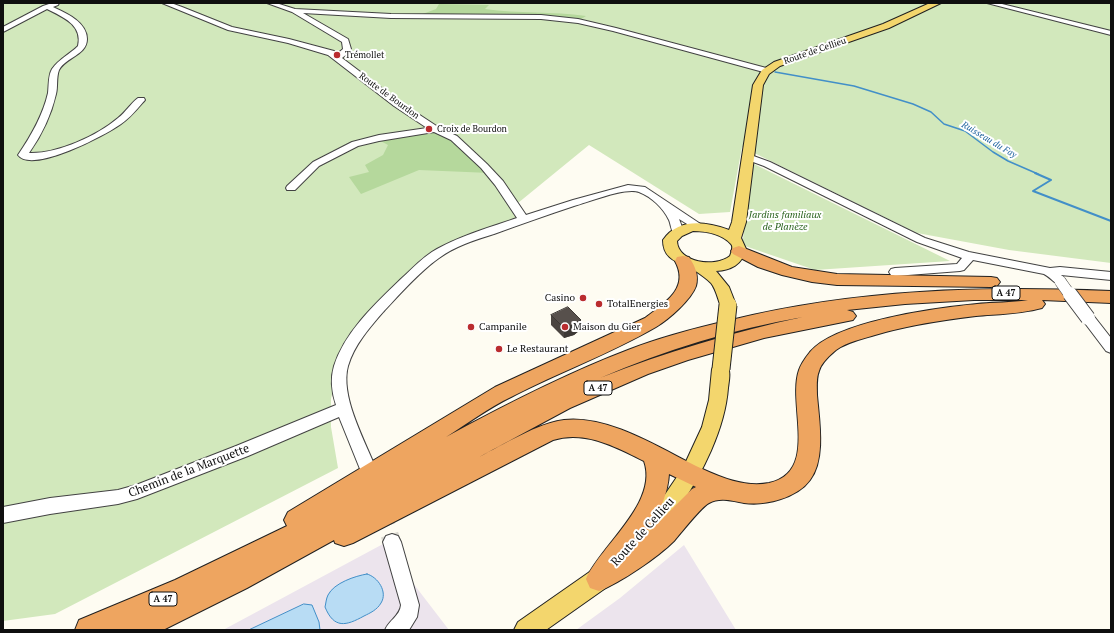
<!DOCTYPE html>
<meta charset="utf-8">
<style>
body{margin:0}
#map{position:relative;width:1114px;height:633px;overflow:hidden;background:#fefcf2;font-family:"PT Serif",serif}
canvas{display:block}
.frame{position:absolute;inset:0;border:4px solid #0f0f0f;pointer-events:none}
</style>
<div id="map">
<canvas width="1114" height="633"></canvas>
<div class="frame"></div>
</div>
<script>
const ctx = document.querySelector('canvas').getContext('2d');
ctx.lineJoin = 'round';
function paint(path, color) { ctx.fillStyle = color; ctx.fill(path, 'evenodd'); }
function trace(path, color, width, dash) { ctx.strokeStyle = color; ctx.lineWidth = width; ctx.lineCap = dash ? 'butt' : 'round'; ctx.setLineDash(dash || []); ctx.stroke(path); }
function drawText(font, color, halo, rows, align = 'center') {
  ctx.font = font + ' "PT Serif",serif'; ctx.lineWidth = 4; ctx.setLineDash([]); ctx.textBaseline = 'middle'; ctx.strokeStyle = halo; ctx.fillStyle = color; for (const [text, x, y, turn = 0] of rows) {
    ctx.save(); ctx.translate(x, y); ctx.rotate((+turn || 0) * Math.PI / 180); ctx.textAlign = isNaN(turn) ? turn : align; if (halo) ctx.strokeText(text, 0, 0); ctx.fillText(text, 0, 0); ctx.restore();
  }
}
const industrial = new Path2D(`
 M383,544L449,630H223Z
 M684,545L736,630H576L620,598Z`);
const green = new Path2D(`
 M3,3H1111V263L1009,250L917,233L742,147L730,212L699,214L589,145L518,203L517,219L440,247L422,258L372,308L348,336L339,360L331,399V427L338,468L55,614L3,621Z
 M754,164L950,261L815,270L742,245Z`);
const forest = new Path2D(`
 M439,4L489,5L485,9C518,14 553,11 586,16L578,21L541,17L420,15L436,9Z
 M432,130L454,138L490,173L419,170L361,194L349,177L369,172L365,165L383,155L388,145L377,139Z`);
const water = new Path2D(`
 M367,574C378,577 388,592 381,603C377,610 370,613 364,616C346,626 334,629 325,607C326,603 326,599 328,595C334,583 355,576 367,574Z
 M304,604L312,605L319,622L320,630H249Z`);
const streamFar1 = new Path2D(`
 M775,72L854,86L913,104L931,112L944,124L965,131L993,152L1008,161L1038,174`);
const stream = new Path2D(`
 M1035,173L1051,180L1033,191L1111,221`);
const minorTunnel = new Path2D(`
 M381,509L392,542`);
const minor = new Path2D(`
 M52,3H59L58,5L53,7C66,13 87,22 87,39C87,55 66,57 59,70C56,78 58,87 56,94C51,116 41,136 29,153C57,154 97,136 118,118C126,112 130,104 138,98H144L145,100C138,108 130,118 121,124C106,135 32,174 18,155C31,136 43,115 48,93C49,85 48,76 52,69C59,59 70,54 78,46C83,25 63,17 47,9L5,31L3,32V27L43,6Z
 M162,3H171L182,7L232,27L289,39L334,51L337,54L343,49L342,42L292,12L267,3H276L295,9L391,14L541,15L578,19L616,28L770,69L771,71L767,73L613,31L578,23L541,19L391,18L303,13L348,39L351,49L347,54L342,58L400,102L438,127L457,136L487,164L503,181L526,215L573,200L628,185L645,187L705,227L703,229H695L679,219L684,232L682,234H674C671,230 671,225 669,220C663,208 652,197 639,192C625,187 589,202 574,206C547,215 521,224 494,234C475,240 455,246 439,258C419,272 401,293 384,311C370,327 354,345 348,366C340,395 363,437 374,464L372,469L366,471L360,469L339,417L248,456L137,499L118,504L50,514L3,523V507L50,498L118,490L136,485L236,446L336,405C332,393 330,379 334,366C345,331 377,302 402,278C414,267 424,256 437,249C462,235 491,227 517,218L495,185L481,168L451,140L434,132L379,141L358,146L319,166L295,190H287L286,188L287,186L313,162L352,142L379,135L427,128L394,106L328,55L288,43L228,30Z
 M987,3H998L1111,31V35Z
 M748,154L770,162L925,238L969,252L1050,268L1060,267L1111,272V280L1061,275L1066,281L1064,284C1055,286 1052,278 1044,274L973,260L964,270L960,271L895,276L891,275L889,272L891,269L895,268L957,264L962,258L917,242L764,166L745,159L743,157Z
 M1088,314L1093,315L1111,338V353L1106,351L1081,318L1083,315Z
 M392,534L398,536L401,542L419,605L417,617L409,630H385C389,620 400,616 401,605L383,542L386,536Z`);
const major = new Path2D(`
 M930,3H941L889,28L780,66L769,74L763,85L746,222L741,238L746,249C742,265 731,270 716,271L729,287L736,305L734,309L728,310L722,309C718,301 717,291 711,283C706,278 700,274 694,270C680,262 663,261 663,240C679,217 707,222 729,230L732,222L753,85L762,70L774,62L883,24ZM693,231C706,231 722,234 731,244C734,247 731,253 730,256C715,268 678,263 677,241L682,236Z
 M721,363L727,364C731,372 729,380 728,388C725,429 702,474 679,508C670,522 657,535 646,548L638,551L630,548L627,541L630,534L664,496L683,468L702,427L709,400L712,369L715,364Z
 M605,561L613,564L616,572L613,580L607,587L546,630H514L518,622L591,571L597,564Z`);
const highway = new Path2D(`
 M739,246L792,267L837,274L991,277L997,278L1000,282L997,286L991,287L837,285L812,282L782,275L758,267L733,254L731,251L733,248Z
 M683,256L689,257C695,266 699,275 696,286C691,300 669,319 656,327C610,354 559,372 511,397C488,408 467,424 446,437C505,405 565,374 628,350C661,337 696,328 731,320C858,289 981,286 1111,291V303L1042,300L1045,304L1042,308C1020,314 999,314 976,316C943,320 908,325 875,335C862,339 847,342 836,350C830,355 821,363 819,371C816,378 817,387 817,395C819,420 826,459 810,480C797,498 765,506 744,503C733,501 720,497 709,503C701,507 681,533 674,541C658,557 620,583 599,591L590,588L586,579C601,545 659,503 644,461C616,447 585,430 553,440L353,543L344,546L335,543L334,540L247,588L163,630H75L79,620L175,580L287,526L284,520L288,512L495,387L645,318C665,303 690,288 675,261L677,257ZM974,300H1028C1011,303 994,302 977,304C936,308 836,321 810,352C806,357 801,364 799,370C787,404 820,472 769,483C743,488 718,476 696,466C658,447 608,415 564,420C538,423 503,445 479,457L570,408L648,374L688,360L764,338L853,320L856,316L853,312L847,310L905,304ZM803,317C733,332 666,352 600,378C666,350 732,329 803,317ZM669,474L696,487L692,489L655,526L647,533C658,515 668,495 669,474Z`);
const minorBridgeFar1 = new Path2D(`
 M1060,281L1070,295`);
const minorBridge = new Path2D(`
 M1070,294L1088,318`);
const majorBridge = new Path2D(`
 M721,369L728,305`);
const wall = new Path2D(`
 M551,315L581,320L580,330L574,335L564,338L551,325Z`);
const shadedWall = new Path2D(`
 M581,320L580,330L574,335L564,338V328Z`);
const building = new Path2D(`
 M568,307L581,320L574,324L564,328L551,315Z`);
const markers = [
 [337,55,4,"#ba2c2f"],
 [429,129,4,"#ba2c2f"],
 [583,298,4,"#ba2c2f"],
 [599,304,4,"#ba2c2f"],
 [471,327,4,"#ba2c2f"],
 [565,327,4,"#ba2c2f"],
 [499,349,4,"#ba2c2f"]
];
const farStreetnames = [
 ["Route de Cellieu",815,51,-19],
 ["Route de Bourdon",389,96,36]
];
const farPoinames = [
 ["Trémollet",345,55],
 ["Croix de Bourdon",437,129]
];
const farWaternames = [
 ["Ruisseau du Fay",989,140,31]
];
const shields = [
 [1006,293,28],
 [598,388,28],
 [163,599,28]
];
const shieldNames = [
 ["A 47",1006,293],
 ["A 47",598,388],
 ["A 47",163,599]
];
const parkNames = [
 ["Jardins familiaux",785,215],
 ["de Planèze",785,227]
];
const poiNames = [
 ["Casino",575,298,"right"],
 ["TotalEnergies",607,304],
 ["Campanile",479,327],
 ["Maison du Gier",573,327],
 ["Le Restaurant",507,349]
];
const nearStreetnames = [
 ["Chemin de la Marquette",189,471,-21],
 ["Route de Cellieu",643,532,-48]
];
paint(industrial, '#ece4ed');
paint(green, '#d2e8bc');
paint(forest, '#b5d89c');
paint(water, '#b8dcf4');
trace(water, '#428fc8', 1);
trace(streamFar1, '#428fc8', 1.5);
trace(stream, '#428fc8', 2);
trace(minorTunnel, '#dad8d0', 18, [18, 9]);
trace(minor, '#424242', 2);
trace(major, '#202020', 2);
trace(highway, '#202020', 2);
paint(minor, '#fff');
paint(major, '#f3d66d');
paint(highway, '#eea560');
trace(minorBridgeFar1, '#424242', 12, []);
trace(minorBridge, '#424242', 16, []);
trace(majorBridge, '#202020', 19, []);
trace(minorBridgeFar1, '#fff', 11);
trace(minorBridge, '#fff', 14);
trace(majorBridge, '#f3d66d', 17);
paint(wall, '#4b4541');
paint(shadedWall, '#3d3835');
paint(building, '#57504c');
trace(building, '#3d3835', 1);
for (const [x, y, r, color] of markers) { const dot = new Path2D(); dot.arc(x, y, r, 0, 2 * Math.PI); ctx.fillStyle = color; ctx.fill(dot); trace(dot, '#fff', 1.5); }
drawText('9px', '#0f0f0f', '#fff', farStreetnames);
drawText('9px', '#0f0f0f', '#fff', farPoinames, 'left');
drawText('italic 9px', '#1c619d', '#fff', farWaternames);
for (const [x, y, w] of shields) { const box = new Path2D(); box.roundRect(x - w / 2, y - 7, w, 14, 3); ctx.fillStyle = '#fff'; ctx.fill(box); trace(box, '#0f0f0f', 1); }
drawText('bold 9px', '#0f0f0f', null, shieldNames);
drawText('italic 10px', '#2d6521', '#fff', parkNames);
drawText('10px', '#0f0f0f', '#fff', poiNames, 'left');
drawText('12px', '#0f0f0f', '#fff', nearStreetnames);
</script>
